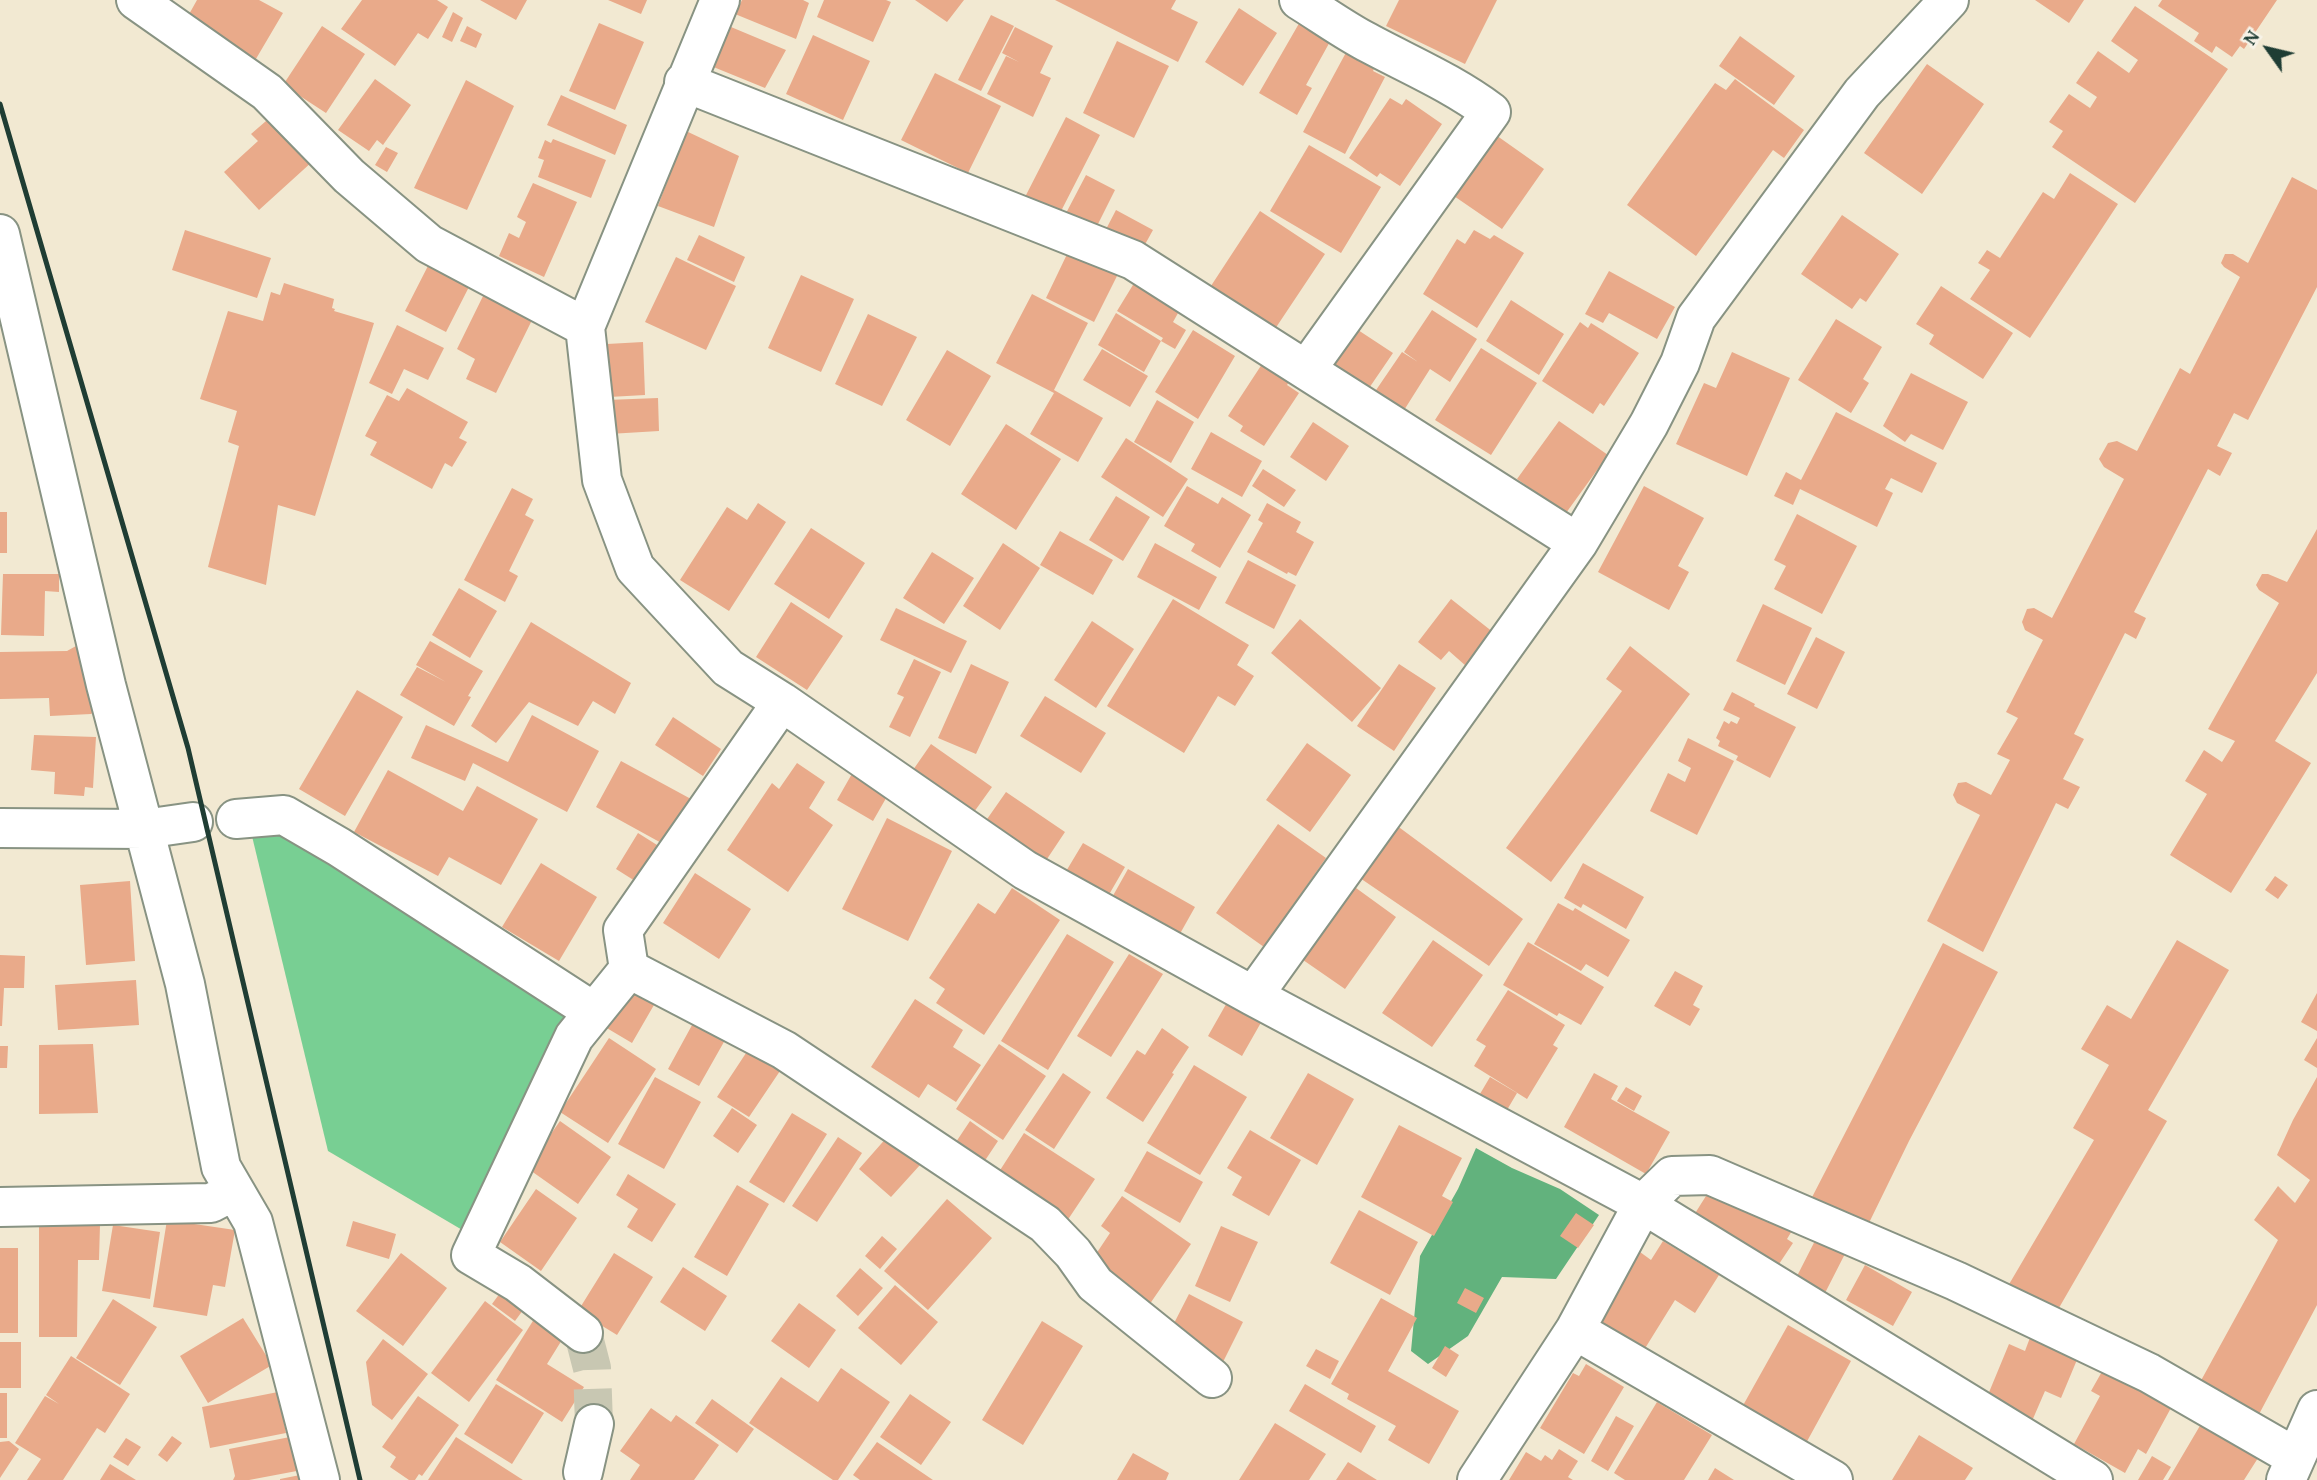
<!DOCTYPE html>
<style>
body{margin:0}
#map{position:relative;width:2317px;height:1480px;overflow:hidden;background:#f2e9d2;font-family:"Gentium Book Plus",serif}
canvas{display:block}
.north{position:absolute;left:2233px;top:14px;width:70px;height:70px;-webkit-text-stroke:5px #f7f3e8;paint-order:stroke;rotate:304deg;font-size:19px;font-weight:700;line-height:28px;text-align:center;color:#1f3d34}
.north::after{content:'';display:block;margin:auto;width:24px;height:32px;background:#1f3d34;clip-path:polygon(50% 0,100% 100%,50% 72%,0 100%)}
</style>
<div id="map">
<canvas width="2317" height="1480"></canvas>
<div class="north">N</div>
</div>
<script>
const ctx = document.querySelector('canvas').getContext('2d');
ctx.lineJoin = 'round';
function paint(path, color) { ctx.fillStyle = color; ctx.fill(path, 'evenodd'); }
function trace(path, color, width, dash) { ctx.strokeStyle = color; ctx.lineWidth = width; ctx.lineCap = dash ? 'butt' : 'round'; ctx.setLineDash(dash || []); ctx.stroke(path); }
const green = new Path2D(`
 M285,826L576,1014L464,1231L328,1151L251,832Z`);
const forest = new Path2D(`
 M1476,1148L1512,1168L1560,1189L1599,1215L1556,1279L1502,1277L1468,1336L1428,1364L1411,1351L1420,1256L1458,1189Z`);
const building = new Path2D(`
 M197,0H259L283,13L250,69L183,25Z
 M362,0H437L448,7L428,39L418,33L395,66L341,29Z
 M480,0H527L516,20Z
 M608,0H647L641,14Z
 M742,0H803L809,3L796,39L735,14Z
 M824,0H886L891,2L873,42L817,17Z
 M915,0H964L947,22Z
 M1055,0H1176L1171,9L1198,22L1178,62Z
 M1399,0H1497L1465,64L1386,26Z
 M2035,0H2084L2069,23Z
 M2162,0H2277L2244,49L2240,46L2232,57L2216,46L2212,53L2194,41L2199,33L2158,6Z
 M2135,6L2228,69L2135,203L2052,147L2063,131L2049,122L2069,94L2090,108L2097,97L2076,83L2098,51L2129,73L2138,60L2111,41Z
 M1239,8L1277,33L1243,86L1205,62Z
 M453,12L463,18L452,42L442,37Z
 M991,15L1014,26L981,91L958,80Z
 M1301,20L1332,38L1306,85L1312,88L1297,115L1259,93Z
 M599,23L644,42L615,110L569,91Z
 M322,26L365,54L326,113L283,85Z
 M467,26L482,34L476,48L460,41Z
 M731,27L786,50L765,88L711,66Z
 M1015,27L1053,46L1040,73L1051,78L1033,117L987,94L1006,56L1019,62L1002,53Z
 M813,35L870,61L843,120L786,94Z
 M1740,36L1795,76L1774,105L1719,66Z
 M1117,41L1169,66L1134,138L1083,113Z
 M1349,47L1377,62L1373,71L1385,77L1345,154L1303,132Z
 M1927,64L1984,104L1922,194L1864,153Z
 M935,73L1001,106L968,173L901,140Z
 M375,79L411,105L383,145L377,140L369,151L338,130Z
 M1735,79L1804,130L1784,158L1773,150L1696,256L1627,205L1715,83L1726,90Z
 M466,80L514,106L467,210L414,188Z
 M561,95L627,125L615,155L547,125Z
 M1390,98L1402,105L1406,99L1442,124L1400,186L1380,173L1377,177L1349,158Z
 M273,115L313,161L259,210L224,172L258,141L251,134Z
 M1066,117L1100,135L1058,217L1024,199Z
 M686,131L739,156L714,227L658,206Z
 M1493,133L1544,169L1502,229L1451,194Z
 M553,139L606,160L591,198L538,177L544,160L538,158L545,140L551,143Z
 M1309,145L1381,187L1341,253L1270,211Z
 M386,147L398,153L387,172L375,165Z
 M2070,173L2118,204L2030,338L1970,299L1990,270L1978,263L1987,250L2000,258L2043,192L2054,199Z
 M1086,175L1115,190L1094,232L1064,217Z
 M2292,177L2317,190V287L2248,420L2234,413L2217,446L2232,453L2220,476L2208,469L2134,612L2146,618L2136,639L2125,633L2074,734L2084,739L2063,779L2080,787L2068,809L2056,803L1983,952L1927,921L1980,815L1957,803L1953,795L1958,783L1966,782L1991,795L2010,760L1997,754L2018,718L2006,712L2043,640L2025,630L2022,622L2027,609L2034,608L2052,618L2124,479L2104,467L2099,459L2108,443L2117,441L2137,451L2180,368L2190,374L2240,277L2224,267L2221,263L2225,254H2233L2248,263Z
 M533,183L577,202L544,277L499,256L509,233L519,238L526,222L517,217Z
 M1116,210L1153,230L1138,257L1102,237Z
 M1260,211L1325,254L1271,335L1207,292Z
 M1842,215L1899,254L1866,302L1860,298L1852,309L1801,274Z
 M185,230L271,258L257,298L172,270Z
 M1474,230L1490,239L1494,235L1524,253L1477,328L1423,294L1457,239L1465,244Z
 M699,235L745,257L734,282L687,260Z
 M1070,248L1119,272L1094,322L1046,298Z
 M676,257L736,286L706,350L645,322Z
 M431,260L472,281L446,332L405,311Z
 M1609,271L1675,307L1657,339L1609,313L1603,323L1585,314Z
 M801,275L854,299L821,372L768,348Z
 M1136,280L1182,306L1173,322L1186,330L1175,349L1161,341L1163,338L1117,311Z
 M284,283L334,299L332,308L335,309L334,311L374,323L315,516L278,505L266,585L208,567L239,446L228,442L237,411L200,399L228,311L263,321L271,292L280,295Z
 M1941,286L2013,333L1983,379L1929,344L1934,335L1916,324Z
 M486,290L535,314L496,393L466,379L475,359L457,349Z
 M1032,294L1088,323L1054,390L1103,418L1078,462L1030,434L1054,393L996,363Z
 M1511,300L1564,334L1539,375L1486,341Z
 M1432,310L1477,339L1450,382L1430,369L1401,415L1372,396L1402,352L1418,362L1404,352Z
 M1116,313L1161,341L1144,372L1098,345Z
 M868,314L917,337L882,406L835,384Z
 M1836,319L1882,347L1863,379L1869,383L1851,413L1798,380Z
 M1580,322L1588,328L1591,323L1639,353L1604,406L1600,403L1593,414L1542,381Z
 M397,325L444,348L428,380L404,369L392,394L369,383Z
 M1193,330L1235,356L1198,419L1155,392Z
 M1358,330L1393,353L1365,394L1330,371Z
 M643,342L645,395L609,397L607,344Z
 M1481,348L1537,383L1491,455L1435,420Z
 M1102,349L1148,376L1130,407L1083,380Z
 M947,350L991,376L950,446L906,420Z
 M1732,352L1790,378L1747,476L1676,444L1704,383L1716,388Z
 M1266,358L1293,375L1287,385L1299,393L1264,446L1240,431L1243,426L1228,416Z
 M1911,373L1968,402L1943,450L1911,434L1905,442L1883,426Z
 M407,388L468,422L459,438L467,442L452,467L445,463L432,489L370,455L377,442L365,436L387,395L399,401Z
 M658,398L659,431L609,434L607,400Z
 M1157,400L1194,422L1171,463L1134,442Z
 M1836,412L1937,463L1922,493L1891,478L1885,489L1893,493L1877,527L1800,489L1793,505L1774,496L1786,472L1801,480Z
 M1559,421L1608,455L1566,513L1517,479Z
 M1313,422L1349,446L1326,481L1290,457Z
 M1006,424L1061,459L1016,530L961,494Z
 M1211,432L1262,461L1242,497L1191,469Z
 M1126,438L1188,479L1163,517L1101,477Z
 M1263,469L1296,490L1284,507L1252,486Z
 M1187,486L1218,504L1222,497L1251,515L1220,568L1191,551L1195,544L1164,526Z
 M1644,486L1704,518L1678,566L1689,572L1669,610L1598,572Z
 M512,488L533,499L525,515L534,520L509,571L518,576L505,602L464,580Z
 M1116,496L1150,517L1123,561L1089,540Z
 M758,503L786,522L729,611L680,580L727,507L747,520Z
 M1267,503L1301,522L1296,532L1314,542L1296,576L1288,572L1287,574L1247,552L1263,523L1258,520Z
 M0,512H7V553H0Z
 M1797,514L1857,546L1822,614L1774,589L1786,566L1774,560Z
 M811,528L865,563L829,619L774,584Z
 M2317,529V673L2275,741L2311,763L2231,893L2170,855L2207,794L2185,781L2204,750L2222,762L2235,741L2208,729L2279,603L2259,590L2256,585L2262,574H2268L2287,582Z
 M1060,531L1113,560L1093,595L1040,565Z
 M1003,543L1040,568L1000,630L963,606Z
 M1155,543L1217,577L1199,610L1137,577Z
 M932,552L974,578L944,624L903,598Z
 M1248,560L1296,585L1274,629L1225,603Z
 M3,574H59V592L45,591L44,636L1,635Z
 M459,588L497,611L470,658L432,635Z
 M1173,599L1249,645L1237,665L1254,676L1235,706L1218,696L1184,753L1107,706Z
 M1451,599L1503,640L1466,666L1449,651L1441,660L1418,642Z
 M791,602L843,636L807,690L756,657Z
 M1763,604L1812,628L1785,685L1736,661Z
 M896,608L967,641L951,673L880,640Z
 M1300,619L1381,688L1352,722L1271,653Z
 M1092,621L1134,649L1096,708L1054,680Z
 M531,622L631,683L615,714L593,701L578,726L529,702L496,743L471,726Z
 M1816,637L1845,652L1817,709L1787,694Z
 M430,641L483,671L468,696L471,697L454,726L400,695L417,667L446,682L416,665Z
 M76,646L80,648L96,711L91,714L50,716L49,698L0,699V652L67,651Z
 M1630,646L1690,694L1551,882L1506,848L1622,691L1606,679Z
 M914,659L941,672L910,737L889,727L904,697L897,694Z
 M971,664L1009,682L976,754L938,738Z
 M1399,664L1436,688L1394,751L1357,726Z
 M357,690L403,717L345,816L299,789Z
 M1732,692L1755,704L1748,718L1754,706L1796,727L1770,778L1736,760L1738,756L1718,746L1720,741L1716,738L1724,721L1729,724L1731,721L1737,724L1740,718L1723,710Z
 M1045,696L1106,733L1081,773L1020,736Z
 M532,715L599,751L567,812L473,763L465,781L411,758L426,725L508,762Z
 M673,717L721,749L703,776L655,745Z
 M34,735L96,737L93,788L85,787L84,796L54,794L55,772L31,770Z
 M1688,738L1734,761L1697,835L1650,811L1668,773L1685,782L1691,768L1678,761Z
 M1307,743L1351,775L1310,832L1266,800Z
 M931,744L992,787L974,812L913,770Z
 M621,761L691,799L665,845L596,807Z
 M797,763L825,782L809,808L833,825L788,892L727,850L772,783L779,789Z
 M857,765L893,786L873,821L837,800Z
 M388,770L463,811L477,786L538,819L501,885L449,857L438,876L354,832Z
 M1006,792L1065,832L1045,862L985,822Z
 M887,818L952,851L908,941L842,909Z
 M1278,824L1326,858L1264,947L1216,913Z
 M1396,825L1523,919L1489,966L1357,876Z
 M638,833L665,850L643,886L616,869Z
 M1083,843L1125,867L1107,898L1065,873Z
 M541,863L597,897L559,961L502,927Z
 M1583,863L1644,897L1626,929L1583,904L1581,908L1564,898Z
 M1128,869L1195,907L1177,939L1110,901Z
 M695,873L751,909L719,959L663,923Z
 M2275,876L2288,885L2278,899L2265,890Z
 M1345,880L1396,917L1345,989L1293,953Z
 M130,881L135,961L86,965L80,885Z
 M1012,888L1060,920L984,1035L936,1003L945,989L929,978L978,903L995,914Z
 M1558,903L1573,911L1575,908L1630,940L1608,977L1586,964L1581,971L1534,944Z
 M1067,934L1114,962L1048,1070L1001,1041Z
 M1433,940L1483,975L1432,1047L1382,1013Z
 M2177,940L2229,970L2148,1110L2167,1121L2056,1313L2008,1286L2094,1140L2073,1128L2109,1065L2081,1049L2107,1005L2131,1019Z
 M1528,942L1604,987L1581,1025L1559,1013L1557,1016L1503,985Z
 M1943,943L1998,972L1909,1141L1866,1229L1808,1205Z
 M1129,954L1163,974L1111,1057L1077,1036Z
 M0,955L25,956L24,988H4L2,1026H0Z
 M1675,971L1703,986L1693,1005L1700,1009L1690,1026L1654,1006Z
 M136,980L139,1025L58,1030L55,985Z
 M631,983L658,998L632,1043L605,1027Z
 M1508,990L1565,1025L1553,1045L1558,1048L1527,1099L1474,1066L1486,1046L1476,1040Z
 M2317,993V1031L2301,1022Z
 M915,999L963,1030L953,1047L981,1065L956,1102L928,1084L919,1098L871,1067Z
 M1229,999L1263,1019L1242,1056L1208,1036Z
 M697,1016L729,1033L699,1086L668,1069Z
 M1162,1028L1189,1047L1172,1073L1174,1074L1143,1122L1106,1098L1137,1050L1145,1055Z
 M609,1038L656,1069L608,1143L560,1112Z
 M2317,1038V1068L2304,1060Z
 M93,1044L98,1113L39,1114V1045Z
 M999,1044L1046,1076L1003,1140L956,1109Z
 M0,1046H8L7,1068H0Z
 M750,1047L782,1068L749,1117L717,1097Z
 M1194,1065L1247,1097L1200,1175L1147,1143Z
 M1063,1073L1091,1092L1054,1149L1025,1130Z
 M1308,1073L1354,1099L1317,1165L1270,1138Z
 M1594,1073L1618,1086L1611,1099L1670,1132L1646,1174L1564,1127Z
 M655,1077L701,1102L664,1169L618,1144Z
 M1490,1077L1517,1093L1504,1115L1477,1099Z
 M2317,1077V1305L2257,1418L2198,1386L2278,1240L2254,1220L2278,1186L2295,1203L2310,1180L2277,1155L2293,1120Z
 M1626,1087L1642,1096L1634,1111L1617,1101Z
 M732,1108L757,1125L738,1153L713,1136Z
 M792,1113L827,1134L784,1203L749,1182Z
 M560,1121L611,1157L578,1204L527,1168Z
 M970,1121L998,1141L982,1165L954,1145Z
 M1399,1125L1462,1158L1442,1196L1453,1202L1434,1236L1361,1197Z
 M1250,1130L1301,1160L1269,1216L1232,1195L1242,1177L1227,1168Z
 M1024,1133L1095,1179L1065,1224L995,1178Z
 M888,1136L920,1165L891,1197L859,1169Z
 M838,1137L862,1153L817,1222L792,1206Z
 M1147,1151L1203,1182L1180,1223L1124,1191Z
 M628,1174L676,1204L652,1242L627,1227L638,1209L616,1195Z
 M737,1185L769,1204L727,1276L694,1257Z
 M1711,1188L1793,1229L1787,1239L1793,1243L1777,1267L1694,1215Z
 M536,1189L577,1218L541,1271L500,1242Z
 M1122,1196L1191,1244L1145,1311L1090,1263L1110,1233L1101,1226Z
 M947,1199L992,1238L928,1310L884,1271Z
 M1359,1210L1418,1242L1390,1295L1330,1263Z
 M1576,1213L1594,1225L1578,1248L1560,1236Z
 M167,1220L235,1230L225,1287L213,1285L207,1316L153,1307Z
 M353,1221L396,1234L389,1259L346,1246Z
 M100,1225L99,1260H78L77,1337H39V1226Z
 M113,1225L160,1232L150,1299L102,1291Z
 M1221,1226L1258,1242L1230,1302L1195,1286Z
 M1820,1231L1849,1246L1825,1293L1796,1278Z
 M882,1236L897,1249L880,1269L865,1256Z
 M1663,1241L1719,1275L1695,1313L1675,1300L1644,1350L1597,1321L1640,1252L1651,1260Z
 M0,1248H18V1333H0Z
 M401,1253L447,1288L403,1346L356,1311Z
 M614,1253L653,1277L617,1335L578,1311Z
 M1865,1265L1912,1292L1893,1326L1846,1300Z
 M683,1267L727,1296L705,1331L660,1302Z
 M860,1268L883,1288L858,1316L836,1296Z
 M895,1285L938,1322L901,1365L858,1328Z
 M1465,1288L1484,1298L1476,1313L1457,1303Z
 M503,1289L526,1306L515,1321L492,1304Z
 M1189,1294L1243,1322L1223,1362L1168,1335Z
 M1381,1298L1417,1318L1388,1371L1459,1411L1429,1464L1388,1440L1396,1426L1347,1399L1349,1394L1331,1384Z
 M113,1299L157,1327L120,1385L76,1358Z
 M485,1301L523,1330L469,1402L431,1373Z
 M799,1303L836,1330L809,1368L771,1341Z
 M536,1316L565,1335L547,1364L584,1387L562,1422L496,1380Z
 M243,1318L272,1365L208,1403L180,1356Z
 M1042,1321L1083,1346L1023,1445L982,1420Z
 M1788,1325L1851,1361L1805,1445L1741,1409Z
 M2031,1335L2079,1355L2061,1398L2045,1391L2032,1421L1985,1402L2009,1344L2025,1351Z
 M383,1339L428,1374L392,1420L372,1405L366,1362Z
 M0,1342H21V1388H0Z
 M1445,1346L1459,1355L1446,1377L1432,1368Z
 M1316,1349L1339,1361L1330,1379L1306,1366Z
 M71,1356L130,1394L105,1433L97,1428L63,1480H27L41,1459L15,1443L45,1396L59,1404L46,1395Z
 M1586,1364L1624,1387L1584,1454L1540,1428L1573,1373L1579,1376Z
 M841,1368L890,1402L838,1480H833L749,1423L781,1377L818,1402Z
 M2104,1368L2172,1406L2146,1454L2138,1449L2125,1473L2074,1444L2100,1396L2091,1391Z
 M496,1384L544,1413L512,1464L464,1434Z
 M1305,1384L1376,1426L1361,1453L1289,1411Z
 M278,1392L286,1433L210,1448L202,1407Z
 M0,1393H7V1438H0Z
 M910,1394L951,1422L921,1465L880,1437Z
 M418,1396L459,1425L422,1476L419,1474L415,1480H409L390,1467L396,1457L382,1447Z
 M712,1399L754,1429L737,1453L695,1423Z
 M1657,1402L1712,1435L1684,1480H1625L1614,1473Z
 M651,1408L671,1422L676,1415L719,1445L694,1480H630L640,1465L620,1451Z
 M1616,1416L1634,1426L1608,1471L1591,1461Z
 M1275,1423L1326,1454L1309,1480H1239Z
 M2201,1424L2258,1458L2244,1480H2168Z
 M1919,1435L1973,1468L1965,1480H1892Z
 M172,1436L182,1443L167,1462L158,1455Z
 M295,1436L302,1470L249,1480H233L235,1476L229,1449Z
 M456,1437L523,1480H428Z
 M126,1438L141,1447L128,1466L113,1457Z
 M9,1441L19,1449L0,1478V1442Z
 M877,1442L933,1480H860L853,1475Z
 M1559,1449L1578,1461L1568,1477L1573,1480H1509L1526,1452L1541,1461L1545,1455L1552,1460Z
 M1133,1453L1169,1473L1166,1480H1117Z
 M2152,1456L2171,1467L2163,1480H2138Z
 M1348,1462L1377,1480H1336Z
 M110,1464L136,1480H100Z
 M1715,1468L1734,1480H1708Z
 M305,1474L306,1480H280V1479Z`);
const streetTunnel = new Path2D(`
 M583,1333L592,1368L594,1424`);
const street = new Path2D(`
 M136,0L267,92L349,176L429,244L585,327
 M720,0L585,327L602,480L635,568L728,668L782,702L1025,870L1253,996L1643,1204L2093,1480
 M1299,0C1320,13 1341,28 1363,40C1407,64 1451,82 1491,112L1306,370
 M684,82L1133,260L1578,543
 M0,234L106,685L185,984L221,1167L253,1222L320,1480
 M236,819L284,815L339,847L594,1012
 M0,828L144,829L193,822
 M629,969L784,1050L1045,1224L1073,1253L1095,1284L1212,1378
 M1253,996L1578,543L1649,424L1680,363L1696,318L1862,93L1949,0
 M0,1207L211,1203L234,1191
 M1575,1330L1833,1480
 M583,1333L518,1283L471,1255L574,1037L629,969L623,930L782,702
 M583,1472L594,1424
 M1477,1480L1575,1330L1643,1204L1672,1176L1710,1175L1956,1281L2149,1373L2295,1457
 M2286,1480L2317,1410`);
const rail = new Path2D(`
 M0,104L188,748L360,1480`);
paint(green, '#78cf93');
paint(forest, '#62b27d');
paint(building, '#e9aa8a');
trace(streetTunnel, '#c8c7b2', 38, [38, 19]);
trace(street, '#889383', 42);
trace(street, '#fff', 38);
trace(rail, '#1f3d34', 5);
</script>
